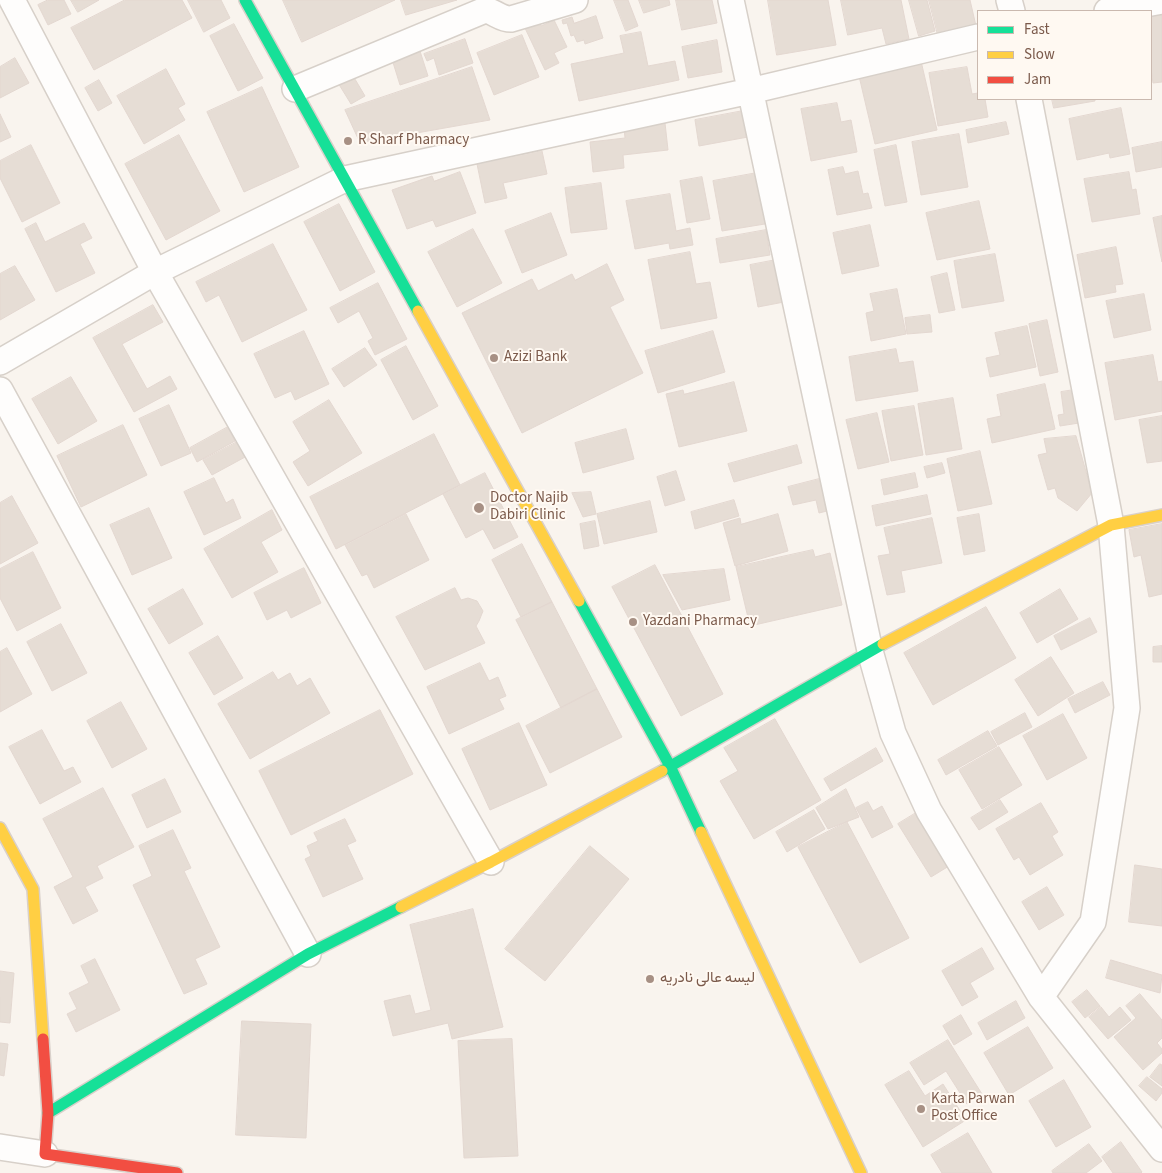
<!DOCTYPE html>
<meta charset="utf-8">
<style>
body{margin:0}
#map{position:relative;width:1162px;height:1173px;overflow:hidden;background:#f9f4ee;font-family:"Source Sans 3",sans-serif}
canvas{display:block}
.legend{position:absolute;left:977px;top:10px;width:175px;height:90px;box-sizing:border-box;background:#fff9f2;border:1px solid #cab9af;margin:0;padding:6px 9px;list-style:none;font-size:15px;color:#7b5a4b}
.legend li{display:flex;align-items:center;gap:10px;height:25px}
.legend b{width:25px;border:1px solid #cab9af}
</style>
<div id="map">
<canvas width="1162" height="1173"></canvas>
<ul class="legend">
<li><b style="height:6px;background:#16e098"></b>Fast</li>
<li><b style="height:6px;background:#ffcf43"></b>Slow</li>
<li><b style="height:6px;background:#f24e42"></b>Jam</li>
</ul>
</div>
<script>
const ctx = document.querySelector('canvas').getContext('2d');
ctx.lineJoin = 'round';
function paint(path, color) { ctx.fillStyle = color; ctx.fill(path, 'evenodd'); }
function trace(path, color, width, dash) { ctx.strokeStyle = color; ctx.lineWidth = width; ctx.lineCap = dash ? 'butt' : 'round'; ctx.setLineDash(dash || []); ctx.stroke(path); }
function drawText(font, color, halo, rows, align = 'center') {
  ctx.font = font + ' "Source Sans 3",Vazirmatn,sans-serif'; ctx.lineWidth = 4; ctx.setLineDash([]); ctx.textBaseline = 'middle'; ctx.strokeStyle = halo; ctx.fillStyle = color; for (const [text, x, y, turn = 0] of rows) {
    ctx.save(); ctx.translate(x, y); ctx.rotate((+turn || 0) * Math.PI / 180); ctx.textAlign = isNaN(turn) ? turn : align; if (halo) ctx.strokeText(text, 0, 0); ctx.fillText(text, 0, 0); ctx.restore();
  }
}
const building = new Path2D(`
 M48,0H64L71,14L48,25L38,5Z
 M71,0H99L78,12Z
 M125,0H182L192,18L94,70L71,28Z
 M188,0H221L230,18L204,32Z
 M283,0H395L302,42Z
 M401,0H457L406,15Z
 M614,0H628L638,26L626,31Z
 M639,0H669L670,5L644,13Z
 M676,0H712L717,23L682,30Z
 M768,0H828L836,45L777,55Z
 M841,0H901L909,39L886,44L882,28L848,35Z
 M909,0H927L935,31L919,36Z
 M929,0H970L976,26L938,35Z
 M1162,9V82L1153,83L1151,70V11Z
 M596,16L603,38L585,44L584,40L577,42L574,35L571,36L567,23L563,24L562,20L572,17L574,23Z
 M538,19L541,26L554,20L567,47L554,53L559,63L545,70L524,26Z
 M234,24L263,78L238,91L210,36Z
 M641,32L648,66L675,61L679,80L579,101L571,64L624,53L620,36Z
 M522,35L539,77L494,95L477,53Z
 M465,39L473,63L439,75L434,58L427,61L424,54Z
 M717,40L722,72L688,78L682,47Z
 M419,48L428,76L400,85L391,56Z
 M15,58L29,83L0,98V67Z
 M921,61L937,130L875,144L859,76Z
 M472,67L490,120L360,143L345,110Z
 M967,67L972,94L978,93V99H985L988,117L938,126L929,73Z
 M166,69L185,104L178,108L185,120L144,144L117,96Z
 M349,69L365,96L351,104L335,78Z
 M99,80L112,103L98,111L85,88Z
 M262,87L299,167L244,192L207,112Z
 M1052,99H1095V101L1054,108Z
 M837,103L841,122L851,120L857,152L811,161L801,109Z
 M1121,108L1130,154L1110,158L1109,153L1077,160L1069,119Z
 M743,111L748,137L699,146L695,120Z
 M0,114L11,137L0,142Z
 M1006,122L1009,134L968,143L966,130Z
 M665,123L668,150L623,155L624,168L593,172L590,142L625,138L624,128Z
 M959,134L968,187L921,195L912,142Z
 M179,135L220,211L166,240L125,164Z
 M1162,142V167L1136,172L1132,148Z
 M31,145L60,203L22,222L0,178V161Z
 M896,145L907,202L885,206L874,150Z
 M542,151L547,174L503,183L507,198L485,203L477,164Z
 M843,167L845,174L858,171L863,194L868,193L872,208L837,215L828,170Z
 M460,172L476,213L436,227L433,220L407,229L392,190L432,176L434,181Z
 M1129,172L1132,190L1136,189L1140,214L1092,222L1084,179Z
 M757,173L771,223L722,231L713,181Z
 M702,177L710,219L687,223L680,181Z
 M601,183L607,229L571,233L565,188Z
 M670,194L676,231L690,228L693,245L670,249L669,243L635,249L626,201Z
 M979,201L990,249L937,260L926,213Z
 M339,204L375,272L340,291L304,222Z
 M551,213L567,255L522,273L505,231Z
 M1162,216V262L1153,218Z
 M36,223L45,242L84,223L92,238L80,244L95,273L56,292L25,229Z
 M870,225L879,266L842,274L833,233Z
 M473,229L502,283L457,307L428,252Z
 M766,230L770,255L720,263L716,239Z
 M273,244L307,310L242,342L219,295L206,302L196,282Z
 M1116,247L1123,284L1115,285L1116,292L1085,298L1077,255Z
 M690,252L696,284L710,282L717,318L661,329L648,260Z
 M995,254L1004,301L962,308L954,261Z
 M776,260L784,302L758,307L750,265Z
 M607,264L624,300L610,307L643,373L522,433L462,313L532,279L538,291L572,274L575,280Z
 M15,266L35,300L0,320V274Z
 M947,273L955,310L939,313L931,277Z
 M378,283L407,339L375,355L368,341L373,338L359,311L338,323L330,308Z
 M897,289L906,334L871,341L866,313L874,311L870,294Z
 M1144,294L1151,330L1114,338L1106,301Z
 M153,305L163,322L122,344L147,389L170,376L177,389L134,412L93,338Z
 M930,315L932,332L907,334L905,318Z
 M1047,320L1058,372L1040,376L1029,324Z
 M1027,326L1036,367L990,377L986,358L1000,355L995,333Z
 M304,331L329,384L295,400L291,391L275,398L254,354Z
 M713,331L725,372L658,393L645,351Z
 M406,346L438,406L413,420L381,360Z
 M365,348L377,365L344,387L332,369Z
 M896,349L899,363L913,361L918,391L856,401L849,357Z
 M1153,355L1158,382L1162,381V411L1115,420L1105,363Z
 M71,377L97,421L58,444L32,399Z
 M734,382L747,431L679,447L666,394L683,390L684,394Z
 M1045,384L1055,429L992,443L987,419L1001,416L997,395Z
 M1074,390L1079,423L1060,426L1058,415L1064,414L1061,392Z
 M953,398L962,449L926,455L918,404Z
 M329,400L362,453L308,486L293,462L310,451L293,422Z
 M169,405L191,453L161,466L139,419Z
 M914,406L923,455L891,461L882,411Z
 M877,413L889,462L858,469L846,420Z
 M1162,416V461L1147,463L1139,420Z
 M123,425L147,475L81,507L57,456Z
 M228,427L235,441L197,462L190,448Z
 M626,429L634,459L583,473L575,443Z
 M434,434L460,485L336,549L310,497Z
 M1076,436L1092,493L1077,511L1058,498L1055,488L1048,490L1038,455L1047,453L1044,439Z
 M239,441L247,456L212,475L203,460Z
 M797,445L802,463L734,482L728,464Z
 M980,451L992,504L958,511L947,459Z
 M942,463L945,473L927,478L924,467Z
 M676,471L685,500L665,506L657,477Z
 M485,473L518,537L494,549L483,529L466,538L443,494Z
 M915,473L918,487L884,495L881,480Z
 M827,477L835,509L819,513L816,500L793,505L788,487Z
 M214,478L226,503L233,499L241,518L204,535L184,492Z
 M591,492L596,514L583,517L572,493Z
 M927,495L931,514L876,526L872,506Z
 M12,496L38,543L0,564V503Z
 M734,500L739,516L695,529L691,512Z
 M650,501L657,532L604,544L597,514Z
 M149,508L172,558L132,575L110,525Z
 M272,510L282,530L261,542L278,572L232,598L204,549Z
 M406,514L429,560L374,588L367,574L362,576L345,545Z
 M778,514L788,551L735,566L723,523L740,518L741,524Z
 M979,514L985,551L964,555L957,518Z
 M932,518L942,563L901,571L905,592L887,595L878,556L890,554L884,528Z
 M595,521L599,546L584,549L580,524Z
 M1162,524V594L1149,597L1141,555L1134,557L1129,530Z
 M522,544L552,602L521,617L492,560Z
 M813,550L815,557L830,553L842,605L750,626L736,567Z
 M33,552L61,608L17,631L0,598V569Z
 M655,565L723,694L681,716L612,587Z
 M304,568L321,603L291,618L287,610L267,620L254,593Z
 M724,569L730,600L682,610L663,575Z
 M455,588L461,600L468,598L477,601L483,611L479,621L476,626L485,643L425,670L396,617Z
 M183,589L203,624L169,644L148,609Z
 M1060,589L1078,619L1037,643L1020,613Z
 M552,602L597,689L561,708L516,620Z
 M986,607L1016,658L933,705L904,653Z
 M1090,618L1097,632L1061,650L1054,636Z
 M61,624L87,673L52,691L27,642Z
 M218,636L243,678L214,695L189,653Z
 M1162,646V662H1153V647Z
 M7,648L32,694L0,712V652Z
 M1051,657L1074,693L1038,716L1015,680Z
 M480,663L489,681L498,677L506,696L499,699L504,709L449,734L427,687Z
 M273,672L278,680L290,673L297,686L310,678L330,713L250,759L218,704Z
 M1103,682L1110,695L1075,713L1068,699Z
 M597,689L622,737L550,773L526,726Z
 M121,702L147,749L112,768L87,721Z
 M380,710L413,774L291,835L259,771Z
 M1025,713L1032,727L998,745L991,732Z
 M1063,714L1087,758L1047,780L1023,736Z
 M775,719L821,800L754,839L720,781L738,771L724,748Z
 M519,723L547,785L490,810L462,749Z
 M42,730L64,771L73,767L81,782L40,804L9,747Z
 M988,731L997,746L946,775L938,760Z
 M999,747L1022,785L982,809L959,770Z
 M876,748L883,761L831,791L824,779Z
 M165,779L181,812L147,828L132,795Z
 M103,788L134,847L97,866L103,878L85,887L98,911L73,924L54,887L73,877L43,819Z
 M846,789L859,817L828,829L816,808Z
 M1000,800L1008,812L979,830L971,818Z
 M868,802L873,811L882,806L893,827L872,838L856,808Z
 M1041,803L1058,832L1052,836L1063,855L1030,875L1019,857L1014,860L996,829Z
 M814,810L825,829L787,852L776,832Z
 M916,813L949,866L931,877L898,824Z
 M345,819L356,841L347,845L363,879L323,897L305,859L311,856L307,846L318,841L314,833Z
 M847,822L909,938L860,963L798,847Z
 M173,830L191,868L184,871L220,947L195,959L207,984L184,994L133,885L152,876L139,846Z
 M590,846L629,879L545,981L505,949Z
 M1135,865L1162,869V926L1129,922Z
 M1047,887L1064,915L1039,930L1022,902Z
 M473,909L503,1027L452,1039L448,1023L393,1036L384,1001L410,995L415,1014L431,1010L410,925Z
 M982,948L994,969L970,983L978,997L962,1006L942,971Z
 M95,959L120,1010L76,1032L67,1014L77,1009L69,993L89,983L81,966Z
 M1111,960L1162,975L1160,993L1106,978Z
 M0,971L14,973L10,1023L0,1022Z
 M1087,990L1100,1006L1085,1018L1072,1002Z
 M1140,994L1162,1020V1038L1157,1043L1162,1049V1053L1143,1070L1114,1037L1136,1018L1126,1006Z
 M1016,1001L1025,1018L987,1040L978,1023Z
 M1101,1007L1109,1017L1120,1007L1131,1020L1108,1039L1089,1017Z
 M961,1015L972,1034L954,1045L943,1026Z
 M242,1021L311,1024L306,1138L236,1135Z
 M1028,1027L1053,1068L1009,1095L984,1053Z
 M512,1039L518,1156L464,1158L458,1041Z
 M948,1040L982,1094L967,1104L946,1071L924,1085L910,1063Z
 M0,1043L8,1044L4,1076L0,1075Z
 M1160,1064L1162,1065V1086L1150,1077Z
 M909,1071L925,1096L943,1084L966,1120L923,1147L885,1085Z
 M1147,1077L1162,1089V1093L1156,1101L1139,1086Z
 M1064,1080L1091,1127L1056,1147L1029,1101Z
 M968,1133L992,1173H942L931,1155Z
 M1121,1142L1142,1172L1141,1173H1113L1102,1157Z
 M1089,1144L1102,1161L1086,1173H1053L1052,1171Z`);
const street = new Path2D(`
 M12,0L155,272L491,862
 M731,0L870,651L893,733L929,811L1041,997L1162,1149
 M1009,0L1012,11
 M1107,11L1162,1
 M295,89L485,10C496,12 500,19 511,19L575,0
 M1029,99L1111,525L1127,708L1093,922L1041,997
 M0,362L155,272L345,179L750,91L978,37
 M0,390L308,954
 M0,1147L45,1154`);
const fast = new Path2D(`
 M245,0L418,311
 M579,601L670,766L701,832
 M662,771L883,644
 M48,1113L308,954L401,907`);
const slow = new Path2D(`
 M418,311L579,601
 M883,644L1111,525L1162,515
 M0,828L33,889L43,1039
 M701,832L861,1173
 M401,907L491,862L662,771`);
const jam = new Path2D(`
 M43,1039L48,1113L45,1154L177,1173`);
const markers = [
 [348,141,5,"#a79084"],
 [494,358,5,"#a79084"],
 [479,508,6,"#a79084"],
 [633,622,5,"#a79084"],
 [650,979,5,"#a79084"],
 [921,1109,5,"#a79084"]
];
const poiNames = [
 ["R Sharf Pharmacy",358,141],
 ["Azizi Bank",504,358],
 ["Doctor Najib",490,499],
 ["Dabiri Clinic",490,516],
 ["Yazdani Pharmacy",643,622],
 ["لیسه عالی نادریه",660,979],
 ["Karta Parwan",931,1100],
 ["Post Office",931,1117]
];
paint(building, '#e6ddd5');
trace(building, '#e3d7d0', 1);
trace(street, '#d7d0c9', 28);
trace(fast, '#d9d0ca', 14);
trace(slow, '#d9d0ca', 14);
trace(jam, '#d9d0ca', 14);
trace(street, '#fefdfc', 25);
trace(fast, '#16e098', 11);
trace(slow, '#ffcf43', 11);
trace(jam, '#f24e42', 11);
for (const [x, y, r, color] of markers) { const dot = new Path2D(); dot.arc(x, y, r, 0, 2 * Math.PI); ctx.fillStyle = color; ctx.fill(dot); trace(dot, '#fff9f2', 2); }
drawText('15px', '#7b5a4b', '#fff9f2', poiNames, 'left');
</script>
